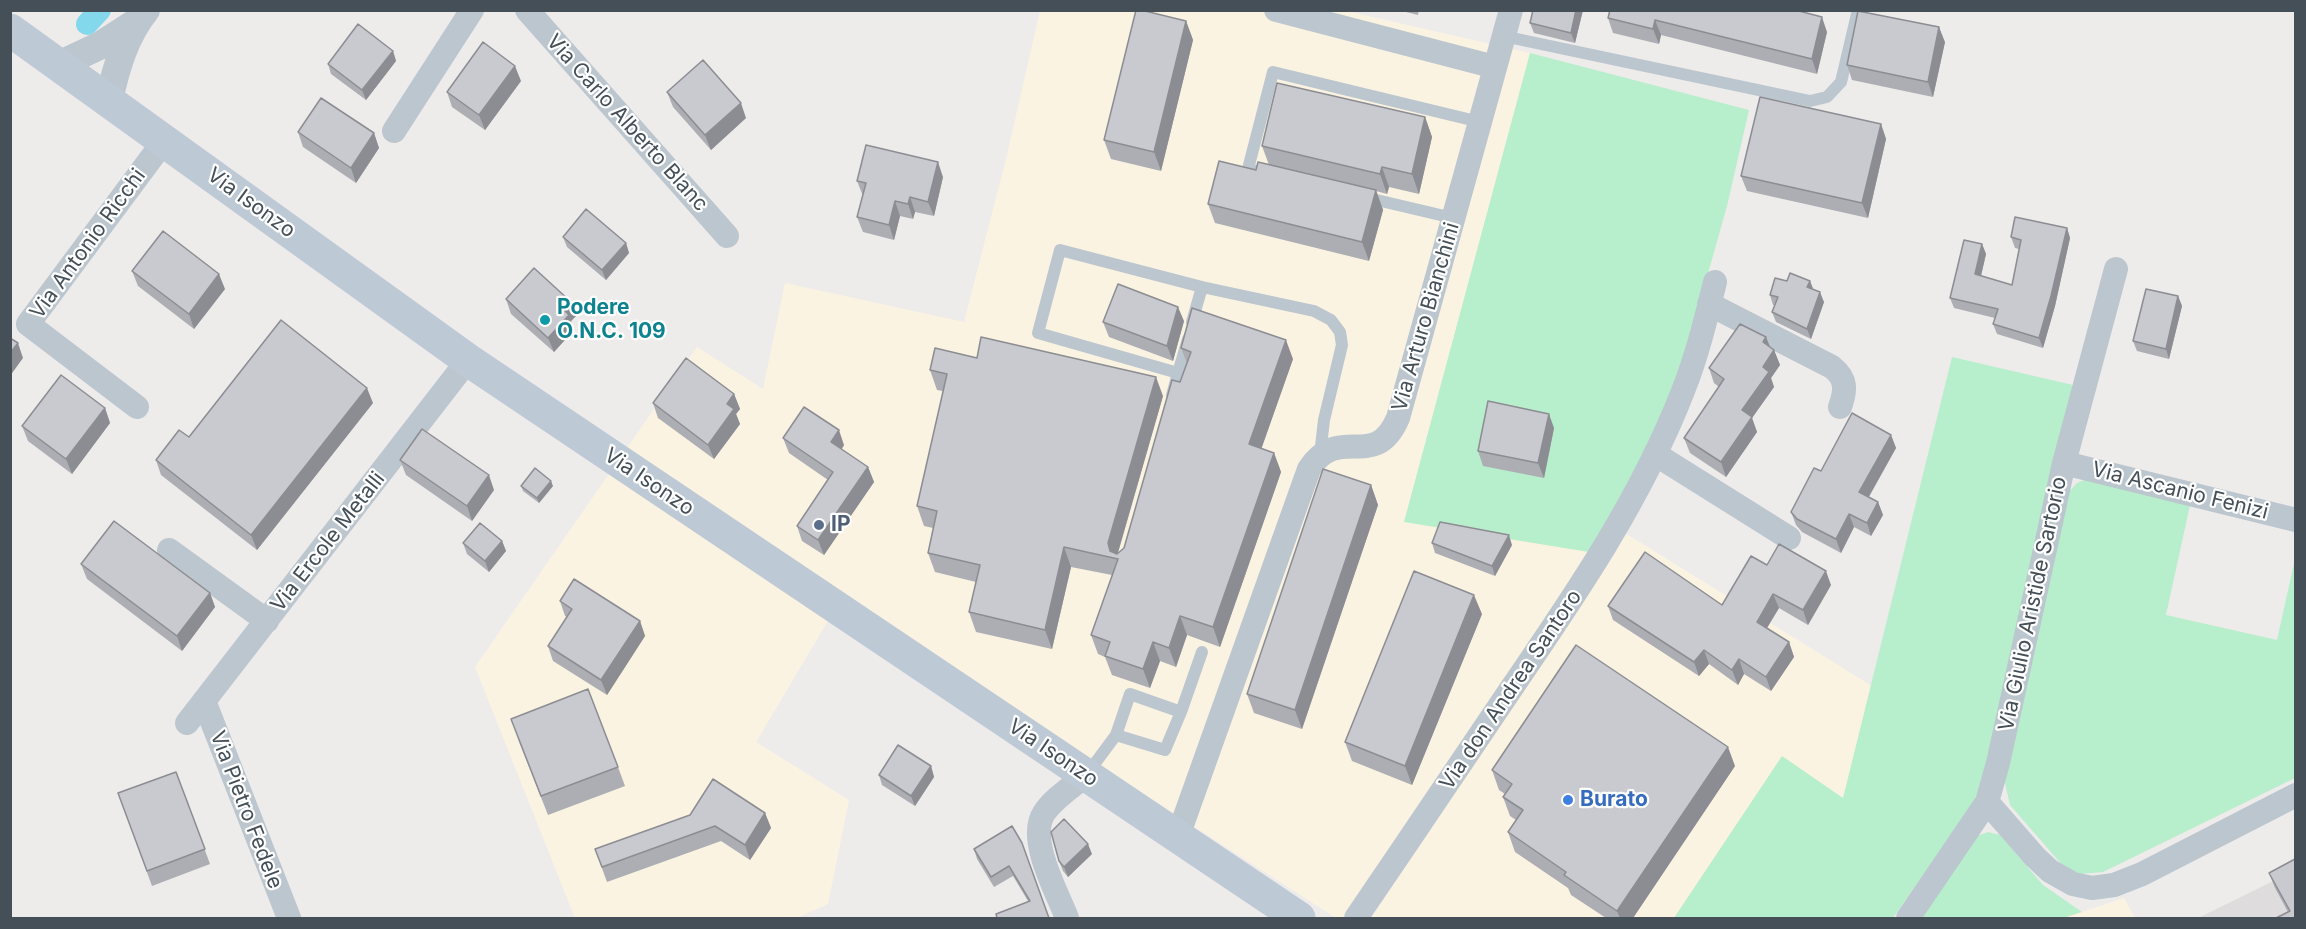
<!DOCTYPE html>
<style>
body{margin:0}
#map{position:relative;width:2306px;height:929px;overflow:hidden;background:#eeebeb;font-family:Inter,sans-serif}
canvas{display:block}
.frame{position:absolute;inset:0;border:12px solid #444f58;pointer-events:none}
</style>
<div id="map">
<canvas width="2306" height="929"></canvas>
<div class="frame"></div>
</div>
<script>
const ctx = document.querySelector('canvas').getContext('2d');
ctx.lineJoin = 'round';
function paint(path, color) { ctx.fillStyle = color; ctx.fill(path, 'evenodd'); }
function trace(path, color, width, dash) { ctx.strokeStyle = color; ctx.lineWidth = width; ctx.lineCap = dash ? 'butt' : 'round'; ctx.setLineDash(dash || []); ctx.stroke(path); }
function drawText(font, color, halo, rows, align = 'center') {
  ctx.font = font + ' Inter,sans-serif'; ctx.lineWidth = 4.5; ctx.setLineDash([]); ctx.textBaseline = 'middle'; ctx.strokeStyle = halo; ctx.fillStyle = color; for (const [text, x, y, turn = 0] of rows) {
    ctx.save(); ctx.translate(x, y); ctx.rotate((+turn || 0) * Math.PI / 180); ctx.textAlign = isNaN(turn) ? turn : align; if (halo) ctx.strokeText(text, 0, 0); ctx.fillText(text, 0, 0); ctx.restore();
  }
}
const commercial = new Path2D(`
 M1342,10L1530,53L1404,522L1612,525L1872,686L1843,799L1782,757L1674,918H1336L841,599L756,742L849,800L828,904L797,918H575L475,667L697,347L763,389L785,283L964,322L1006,159L1040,11Z
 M2124,898L2135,918H2063L2082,912Z`);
const education = new Path2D(`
 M2295,870V918H2198L2249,893Z`);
const green = new Path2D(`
 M1530,53L1749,110L1727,206L1680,373L1612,525L1595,553L1404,522Z
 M1952,357L2073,385L1993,757L1974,801L1893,918H1674L1782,756L1843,798Z
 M2089,478L2190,505L2166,615L2277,640L2295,559V778L2103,872L2080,874L2063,866L2010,805L2004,779L2068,493L2077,483Z
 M1988,832L2000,835L2043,885L2082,912L2063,918H1921L1977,836Z`);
const canal = new Path2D(`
 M87,24L100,10`);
const service = new Path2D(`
 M1503,36L1810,101L1827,97L1841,82L1858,10
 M1262,172L1248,169L1273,72L1480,122
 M1364,197L1453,218
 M1192,322L1202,287
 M1178,373L1188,339
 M1172,395L1178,373L1038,333L1060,250L1202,287L1314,311L1331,320L1340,332L1342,345L1324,420L1320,455
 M1116,735L1165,750L1181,712
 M1087,774L1116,735L1130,694L1181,712L1202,652`);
const minor = new Path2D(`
 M527,10L727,236
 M1276,10L1495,67
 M394,131L472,10
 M1709,304L1832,367C1847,379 1846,390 1840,407
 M137,407L28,324L164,141
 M1655,454L1789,538
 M2064,463L2296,520
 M169,550L267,621
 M204,701L289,918
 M187,723L468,360
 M1987,802L2035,857L2050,871L2073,884L2092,888L2114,885L2142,874L2296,795
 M1178,836L1309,469C1340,422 1374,473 1398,418L1511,10
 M1067,918C1057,892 1027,839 1044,813C1054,798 1072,787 1086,775
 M1356,918C1408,842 1459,766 1511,689C1576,594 1641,499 1683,391C1697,356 1706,319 1715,282
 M1908,918L1987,802L1998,763L2064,463L2116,269`);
const tertiary = new Path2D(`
 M61,64L99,46L135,23
 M109,100C116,68 125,36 146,10`);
const secondary = new Path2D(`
 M10,30L468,360L1299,918`);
const wall = new Path2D(`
 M1398,10H1419L1418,15Z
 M1533,10H1583L1575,43L1534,33L1530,23Z
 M1610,10L1827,32L1817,74L1661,35L1659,44L1613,33L1608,18Z
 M1186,21L1193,40L1161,171L1111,159L1104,140Z
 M1945,42L1933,97L1852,80L1847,65Z
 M393,51L396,61L366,100L331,74L328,64Z
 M521,81L485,130L452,107L447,92Z
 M667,92L746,118L711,150L673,107Z
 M1425,117L1432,137L1419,194L1389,187L1387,194L1376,191L1383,210L1369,261L1215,223L1208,204L1256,170L1269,165L1262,146Z
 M1881,124L1886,139L1868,218L1747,191L1741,176Z
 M298,132L374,133L379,148L356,183L303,147Z
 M943,177L934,216L915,212L913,219L900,216L894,240L863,232L857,217L863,196L857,181Z
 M2067,228L2070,238L2055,306L2043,348L1997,334L1993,324L1995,318L1954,308L1950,298L1982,244L1986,254L1981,276L2012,285L2019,249L2015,248L2011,237Z
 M563,237L626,243L629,253L606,280L567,247Z
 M132,271L225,289L194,329L138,286Z
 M1787,281H1810L1813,289L1824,302L1811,339L1776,322L1772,312L1775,305H1773L1770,295Z
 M2178,296L2182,306L2169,359L2137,351L2133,341Z
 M506,299L576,316L571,321L574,330L554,352L511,314Z
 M1184,321L1173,361L1109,337L1103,322Z
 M1766,337L1770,347L1774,350L1780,365L1771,378L1774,387L1752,418L1757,432L1726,477L1690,453L1684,438L1719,387L1714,383L1709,368Z
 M1181,348L1293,359L1261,449L1274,453L1281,472L1220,647L1187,635L1176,667L1160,661L1150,688L1112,675L1105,657L1098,654L1091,635L1112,575L1071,567L1052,649L976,632L969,612L976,582L935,572L928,553L933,528L924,526L917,506L943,391L937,390L930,370L977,358L1163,396L1118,553L1124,548L1187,363Z
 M734,394L740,409L736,414L740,424L714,459L658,418L653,403Z
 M373,403L257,550L161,475L156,460L189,437Z
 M105,408L110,423L72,474L28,441L22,426Z
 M1554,428L1544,478L1483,466L1478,451Z
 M1891,435L1896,448L1869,497L1878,502L1883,515L1871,536L1854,527L1841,553L1802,532L1796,525L1791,512L1821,471Z
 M783,438L844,445L842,449L868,467L874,482L824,555L802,541L797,526L828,480L789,453Z
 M400,460L494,490L472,521L406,475Z
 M1371,485L1378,505L1302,729L1254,713L1247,694Z
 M521,486H553L539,503L523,491Z
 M502,541L506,551L489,572L467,554L463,543Z
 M1432,543L1512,545L1495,576L1435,553Z
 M81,564L210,593L215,607L182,651L87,579Z
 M1767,565L1831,585L1808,625L1779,608L1767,628L1789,642L1794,657L1771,691L1744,674L1738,685L1709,664L1699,676L1613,620L1608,606L1722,605Z
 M560,601L640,621L645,636L607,695L553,661L548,646L567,617L565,616Z
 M1482,614L1412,785L1352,761L1345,742Z
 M518,739L618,767L625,786L548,815Z
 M931,766L934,777L915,806L882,785L879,775Z
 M1735,766L1633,918H1606L1571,895L1568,888L1515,852L1508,832L1516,820L1510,816L1503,797L1505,794L1499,790L1492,770Z
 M176,772L210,864L152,886L118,793Z
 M765,813L771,828L750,860L721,841L607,882L595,849Z
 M1012,826L1049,918L1028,901L1013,876L994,887L977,859L974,849Z
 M1092,854L1068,877L1063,871L1059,861Z
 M2269,873L2295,918L2288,912L2275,888Z`);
const shadedWall = new Path2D(`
 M1576,10H1583L1575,43L1571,33Z
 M1822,17L1827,32L1817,74L1812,59Z
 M1655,20L1661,35L1659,44L1653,29Z
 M1186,21L1193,40L1161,171L1154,152Z
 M1939,27L1945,42L1933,97L1928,82Z
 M393,51L396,61L366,100L362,90Z
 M515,66L521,81L485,130L479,115Z
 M741,103L746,118L711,150L705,135Z
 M1425,117L1432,137L1419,194L1412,174Z
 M1881,124L1886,139L1868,218L1862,203Z
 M374,133L379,148L356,183L351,168Z
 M938,162L943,177L934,216L928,202Z
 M1382,167L1389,187L1387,194L1380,174Z
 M1376,190L1383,210L1369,261L1362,242Z
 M910,197L915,212L913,219L908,204Z
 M895,201L900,216L894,240L889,225Z
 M2067,228L2070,238L2055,306L2043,348L2039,338Z
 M626,243L629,253L606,280L602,270Z
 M1982,244L1986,254L1979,284L1975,274Z
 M219,274L225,289L194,329L189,314Z
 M1810,281L1814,291L1807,287Z
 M1820,292L1824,302L1811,339L1807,329Z
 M2178,296L2182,306L2169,359L2166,349Z
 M570,301L576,316L571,321L574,330L554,352L548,338L563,309Z
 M1178,307L1184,321L1173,361L1167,346Z
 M1766,337L1772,352L1763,342Z
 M1286,340L1293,359L1256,464L1249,444Z
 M18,343L23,358L10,376V353Z
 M1774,350L1780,365L1771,378L1774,387L1752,418L1757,432L1726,477L1721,462L1742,410L1763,367Z
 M1156,377L1163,396L1116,559L1110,551L1108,543Z
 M367,388L373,403L257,550L251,535Z
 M734,394L740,409L736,414L740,424L714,459L708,445L727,404Z
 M105,408L110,423L72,474L66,459Z
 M1549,414L1554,428L1544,478L1538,463Z
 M839,430L844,445L836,457L831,442Z
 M1891,435L1896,448L1864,505L1859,492Z
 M1274,453L1281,472L1220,647L1213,627Z
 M868,467L874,482L824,555L818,540Z
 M489,475L494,490L472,521L467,506Z
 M551,481L553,486L539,503L537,498Z
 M1371,485L1378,505L1302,729L1295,710Z
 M1878,502L1883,515L1871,536L1867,523Z
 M1849,514L1854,527L1841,553L1836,539Z
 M1509,535L1512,545L1495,576L1492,566Z
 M502,541L506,551L489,572L485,561Z
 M1064,547L1071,567L1052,649L1045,630Z
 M1826,571L1831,585L1808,625L1803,610Z
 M210,593L215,607L182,651L177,636Z
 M1773,594L1779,608L1762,636L1757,622Z
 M1474,595L1482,614L1412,785L1405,766Z
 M1180,616L1187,635L1176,667L1169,648Z
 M640,621L645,636L607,695L601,680Z
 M1153,642L1160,661L1150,688L1143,669Z
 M1789,642L1794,657L1771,691L1766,677Z
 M1704,650L1709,664L1699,676L1694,662Z
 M1739,659L1744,674L1738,685L1732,670Z
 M1728,747L1735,766L1633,918H1620L1617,911Z
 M931,766L934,777L915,806L911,796Z
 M765,813L771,828L750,860L745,845Z
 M1088,844L1092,854L1068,877L1064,867Z`);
const building = new Path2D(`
 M1136,10H1141L1186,21L1154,152L1104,140Z
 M1533,10H1576L1571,33L1530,23Z
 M1610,10H1795L1822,17L1812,59L1655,20L1653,29L1608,18Z
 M1858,11L1939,27L1928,82L1847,65Z
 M358,24L393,51L362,90L328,64Z
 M483,42L515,66L479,115L447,92Z
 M703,60L741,103L705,135L667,92Z
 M1277,83L1425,117L1412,174L1382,167L1380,174L1262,146Z
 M1760,97L1881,124L1862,203L1741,176Z
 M321,98L374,133L351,168L298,132Z
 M866,145L938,162L928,202L910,197L908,204L895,201L889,225L857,217L866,183L857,181Z
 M1219,161L1256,170L1258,162L1376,190L1362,242L1208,204Z
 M586,209L626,243L602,270L563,237Z
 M2015,217L2067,228L2051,296L2039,338L1993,324L1998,309L1950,298L1964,240L1982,244L1975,274L2012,285L2021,240L2011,237Z
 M163,231L219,274L189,314L132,271Z
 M534,268L570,301L563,309L569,315L548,338L506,299Z
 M1790,273L1810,281L1807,287L1820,292L1807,329L1772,312L1778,297L1770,295L1775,278L1787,281Z
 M1118,284L1178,307L1167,346L1103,322Z
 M2146,289L2178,296L2166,349L2133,341Z
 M1192,308L1286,340L1249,444L1274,453L1213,627L1180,616L1169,648L1153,642L1143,669L1105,656L1110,642L1091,635L1118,559L1064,547L1045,630L969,612L980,565L928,553L937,511L917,506L947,374L930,370L935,348L977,358L981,337L1156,377L1108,543L1110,551L1117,554L1124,548L1172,380L1180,382L1191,352L1181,348Z
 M281,320L367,388L251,535L156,460L179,430L189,437Z
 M1740,324L1766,337L1763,342L1774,350L1763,367L1769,372L1742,410L1752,417L1721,462L1684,438L1724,379L1709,368Z
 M10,338L18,343L10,353Z
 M686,358L734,394L727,404L734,409L708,445L653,403Z
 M61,375L105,408L66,459L22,426Z
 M1488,401L1549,414L1538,463L1478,451Z
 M804,407L839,430L831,442L868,467L818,540L797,526L833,472L783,438Z
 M1852,413L1891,435L1859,492L1878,502L1867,523L1849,514L1836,539L1797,519L1791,512L1814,468L1821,471Z
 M422,429L489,475L467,506L400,460Z
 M535,468L551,481L537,498L521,486Z
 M1323,469L1371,485L1295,710L1247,694Z
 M114,521L210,593L177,636L81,564Z
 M1440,522L1509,535L1492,566L1432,543Z
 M480,523L502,541L485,561L463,543Z
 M1779,544L1826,571L1803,610L1773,594L1757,622L1789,642L1766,677L1739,659L1732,670L1704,650L1694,662L1608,606L1645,552L1722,605L1751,556L1767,565Z
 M1414,571L1474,595L1405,766L1345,742Z
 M574,579L640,621L601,680L548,646L572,609L560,601Z
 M1576,645L1728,747L1617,911L1564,875L1566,872L1508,832L1523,810L1503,797L1512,784L1492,770Z
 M588,689L618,767L541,796L511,719Z
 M898,745L931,766L911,796L879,775Z
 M176,772L205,849L147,871L118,793Z
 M713,779L765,813L745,845L715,826L602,867L595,849L690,815Z
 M1064,819L1088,844L1064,867L1059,861L1051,832Z
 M1012,826L1022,843L1049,918H997L996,914L1030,901L1009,866L991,877L974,849Z
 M2295,859V918H2276L2290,911L2269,873Z`);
const markers = [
 [545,320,6,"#0f9aa8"],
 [819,525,6,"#5c6f8a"],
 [1568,800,6,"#3f7fe0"]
];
const streetNames = [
 ["Via Carlo Alberto Blanc",627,123,48],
 ["Via Isonzo",251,203,36],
 ["Via Antonio Ricchi",88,244,-54],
 ["Via Arturo Bianchini",1426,317,-74],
 ["Via Isonzo",649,482,34],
 ["Via Ascanio Fenizi",2180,491,14],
 ["Via Ercole Metalli",328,542,-52],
 ["Via Giulio Aristide Sartorio",2033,604,-78],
 ["Via don Andrea Santoro",1511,690,-56],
 ["Via Isonzo",1053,753,34],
 ["Via Pietro Fedele",246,810,69]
];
const cultureNames = [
 ["Podere",557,308],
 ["O.N.C. 109",557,332]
];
const serviceNames = [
 ["IP",831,525]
];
const shopNames = [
 ["Burato",1580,800]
];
paint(commercial, '#fbf3e2');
paint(education, '#dfdcdd');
paint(green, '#b7eecb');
trace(canal, '#84d8eb', 22);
trace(service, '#bcc6ce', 12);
trace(minor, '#bcc6ce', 24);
trace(tertiary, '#bcc6ce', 28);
trace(secondary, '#bdc9d5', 33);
paint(wall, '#acaeb3');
paint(shadedWall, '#8c8d92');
paint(building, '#c8cad0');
trace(building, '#8c8d92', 1.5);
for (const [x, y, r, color] of markers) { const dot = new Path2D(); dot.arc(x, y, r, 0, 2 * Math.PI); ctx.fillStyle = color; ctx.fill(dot); trace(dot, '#fff', 2); }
drawText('21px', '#444f58', '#fff', streetNames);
drawText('bold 21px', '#0d838f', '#fff', cultureNames, 'left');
drawText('bold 21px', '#4e5e75', '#fff', serviceNames, 'left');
drawText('bold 21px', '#366cbe', '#fff', shopNames, 'left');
</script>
